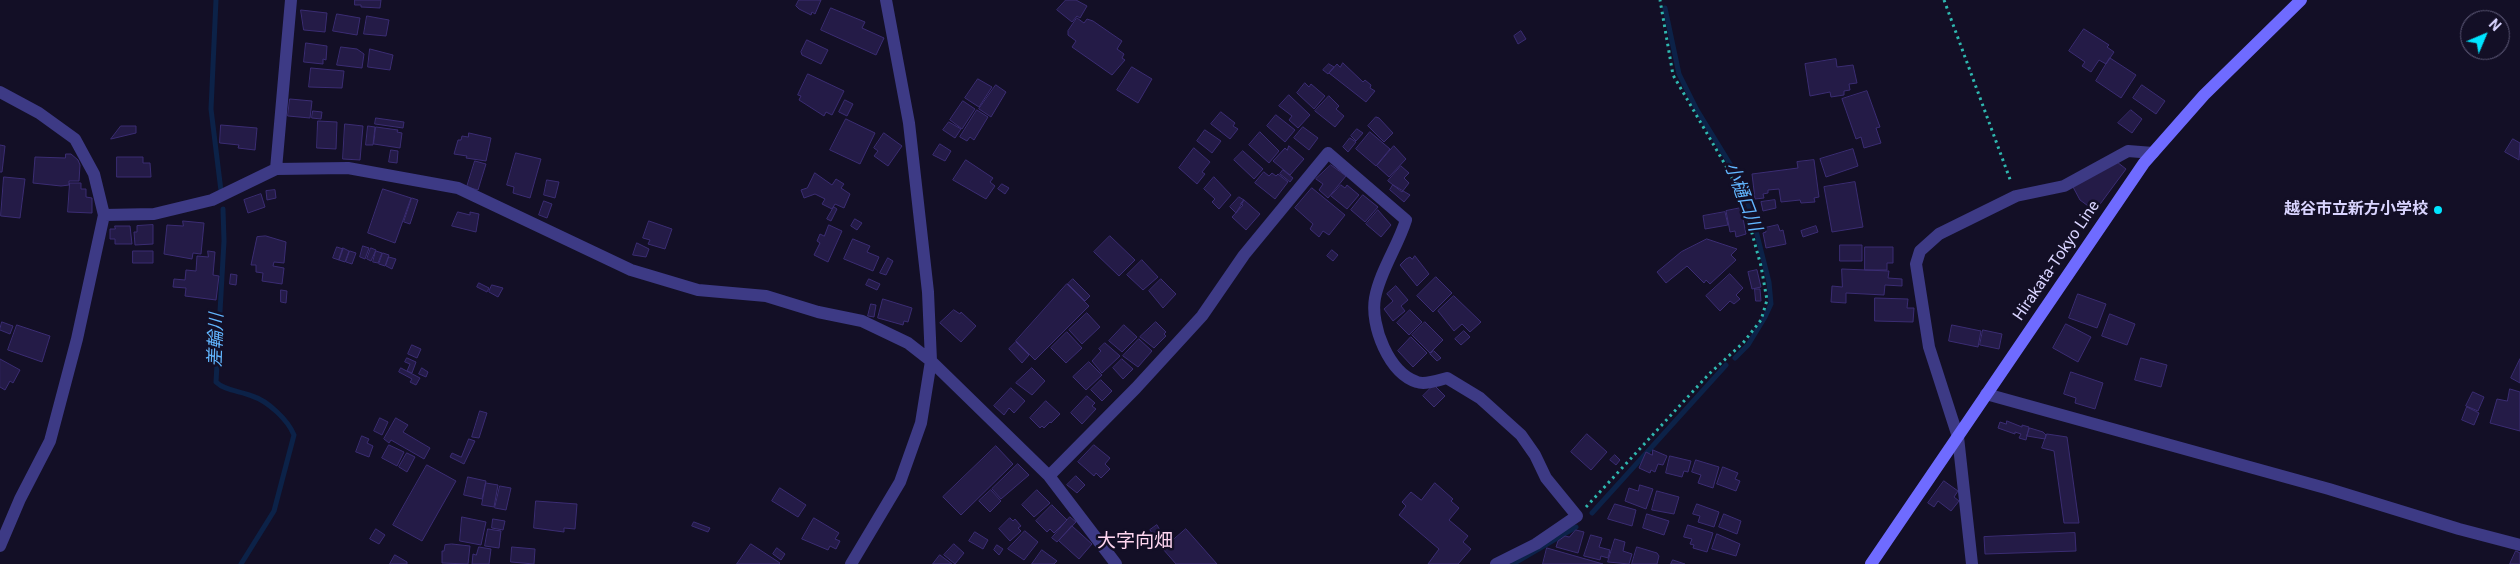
<!DOCTYPE html>
<meta charset="utf-8">
<style>
body{margin:0}
#map{position:relative;width:2520px;height:564px;overflow:hidden;background:#130f26;font-family:Roboto,sans-serif}
canvas{display:block}
.north{position:absolute;left:2460px;top:10px;width:50px;height:50px;box-sizing:border-box;background:#130f26;border:1px solid #625e7d;border-radius:50%;rotate:45deg;font-size:14px;font-weight:700;line-height:20px;text-align:center;color:#d9d4ff}
.north::after{content:'';display:block;margin:auto;width:18px;height:22px;background:#00e5ff;clip-path:polygon(50% 0,100% 100%,50% 72%,0 100%)}
</style>
<div id="map">
<canvas width="2520" height="564"></canvas>
<div class="north">N</div>
</div>
<script>
const ctx = document.querySelector('canvas').getContext('2d');
ctx.lineJoin = 'round';
function trace(path, color, width, dash) { ctx.strokeStyle = color; ctx.lineWidth = width; ctx.lineCap = dash ? 'butt' : 'round'; ctx.setLineDash(dash || []); ctx.stroke(path); }
function paint(path, color) { ctx.fillStyle = color; ctx.fill(path, 'evenodd'); }
function drawText(font, color, halo, rows, align = 'center') {
  ctx.font = font + ' Roboto,"Noto Sans JP",sans-serif'; ctx.lineWidth = 5; ctx.setLineDash([]); ctx.textBaseline = 'middle'; ctx.strokeStyle = halo; ctx.fillStyle = color; for (const [text, x, y, turn = 0] of rows) {
    ctx.save(); ctx.translate(x, y); ctx.rotate((+turn || 0) * Math.PI / 180); ctx.textAlign = isNaN(turn) ? turn : align; if (halo) ctx.strokeText(text, 0, 0); ctx.fillText(text, 0, 0); ctx.restore();
  }
}
const stream = new Path2D(`
 M216,0L211,109L221,191
 M1665,8L1679,74L1697,110L1738,177L1752,215L1769,282L1771,304L1765,317L1748,345L1735,358
 M223,209L224,241L216,382C225,391 241,391 252,396C268,401 288,420 294,435L274,511L241,564
 M1592,513L1726,365
 M1513,564L1576,527`);
const building = new Path2D(`
 M355,0H381L380,8L361,7V5H355Z
 M799,0H821L815,14L812,12L811,15L799,9L796,6Z
 M1066,0H1076L1087,6L1080,18L1077,16L1072,22L1057,10Z
 M831,8L865,22L862,28L884,38L876,55L821,30Z
 M301,10L327,13L325,32L304,30Z
 M337,14L360,18L357,35L333,31Z
 M367,16L389,20L386,36L364,34Z
 M1077,18L1084,23L1087,19L1093,21L1122,41L1117,49L1124,54L1122,58L1125,60L1112,75L1072,47L1076,41L1068,35V31Z
 M2084,29L2109,45L2107,47L2114,52L2106,64L2099,60L2091,72L2082,66L2085,62L2069,51Z
 M1521,31L1526,39L1518,44L1514,36Z
 M807,40L828,50L821,64L802,55L801,52Z
 M306,43L327,46L326,60L323,59V64L304,62Z
 M341,47L357,49L364,54L362,68L337,65Z
 M370,49L393,55L390,70L368,67Z
 M2110,58L2136,75L2121,98L2096,81Z
 M1836,59L1837,67L1853,65L1857,83L1849,84L1850,90L1844,91V95L1831,97L1830,92L1810,96L1805,64Z
 M1343,63L1363,82L1365,80L1371,85L1370,88L1375,91L1366,102L1329,73L1337,64L1340,67Z
 M1329,64L1334,67L1328,74L1323,70Z
 M1132,67L1152,79L1138,103L1117,90Z
 M311,68L344,71L342,88L309,87Z
 M808,74L844,91L832,115L826,112L824,116L799,100L801,96L798,95Z
 M978,79L992,87L979,107L965,98Z
 M1305,83L1309,87L1311,84L1325,96L1314,109L1297,93Z
 M996,85L1006,92L991,117L979,109Z
 M2142,85L2165,101L2156,114L2133,98Z
 M1867,91L1880,127L1876,128L1881,143L1864,148L1861,137L1856,139L1842,99Z
 M1289,95L1310,115L1298,128L1289,120L1292,116L1279,106Z
 M1329,96L1339,106L1336,109L1344,116L1335,127L1315,111Z
 M290,99L312,101L310,118L288,116Z
 M845,100L853,104L847,116L839,112Z
 M963,101L975,109L962,129L950,120Z
 M977,110L988,117L974,140L970,137L967,141L960,137Z
 M2131,110L2142,119L2132,133L2118,123Z
 M313,111L322,112L321,119L312,118Z
 M1221,112L1235,123L1233,126L1238,129L1230,139L1211,124Z
 M1276,115L1295,130L1285,142L1267,126Z
 M1376,117L1379,118L1393,133L1384,142L1368,126Z
 M376,118L404,122L403,128L375,124Z
 M846,119L875,133L860,164L830,150Z
 M318,121L337,122L336,149L317,148Z
 M949,122L961,129L955,138L943,130Z
 M345,124L363,126L360,160L343,159Z
 M221,125L257,128L255,150L238,148L239,145L220,143Z
 M121,126H136V133L111,139Z
 M368,126L375,127L373,145H366Z
 M376,127L398,130L397,132L402,133L400,148L374,144Z
 M1303,127L1318,138L1309,150L1294,138Z
 M1357,129L1363,133L1356,141L1351,136Z
 M1205,130L1221,141L1212,153L1197,141Z
 M1260,132L1279,151L1269,163L1249,145Z
 M1370,132L1390,149L1376,166L1356,149Z
 M469,133L491,138L486,161L466,158L467,156L454,154L458,140H461L462,136L468,137Z
 M884,133L902,146L888,166L874,156L878,151L874,148Z
 M1350,138L1356,142L1348,152L1343,147Z
 M2513,139L2520,143L2519,160L2505,152Z
 M940,144L951,151L945,161L933,155Z
 M0,145L5,146L2,172H0Z
 M1289,146L1304,159L1290,175L1273,161L1285,148L1287,150Z
 M1394,146L1406,159L1389,177L1377,166Z
 M1194,148L1210,162L1202,172L1205,174L1197,184L1179,168Z
 M1853,149L1858,166L1826,177L1820,159Z
 M391,150L398,151L397,163L389,162Z
 M1243,151L1263,169L1254,179L1234,160Z
 M516,153L541,159L530,198L513,193L514,187L507,185Z
 M66,154H71L78,160L80,165L79,181H69V185L61,186L33,183L35,157L65,158Z
 M117,157H143V163H150L151,177H117Z
 M966,160L993,178L990,182L995,186L986,199L953,180Z
 M1814,160L1819,197L1814,198L1815,202L1801,203L1800,200L1781,202L1779,189L1768,190V193L1763,194L1764,198L1755,199L1752,174L1798,168L1797,162Z
 M475,161L486,164L478,190L467,187Z
 M2117,162L2126,169L2095,211L2080,200L2073,187Z
 M1331,165L1346,176L1328,198L1319,190L1323,184L1316,179Z
 M1401,166L1409,173L1404,178L1409,183L1402,192L1388,181Z
 M1283,170L1293,178L1290,182L1280,174Z
 M1264,172L1269,176L1272,173L1276,176L1278,174L1288,182L1275,199L1255,183Z
 M815,173L832,185L836,179L844,184L841,188L850,194L844,208L835,204L832,209L822,204L825,199L815,194L804,198L801,190L807,188Z
 M4,177L25,179L20,218L1,216Z
 M1214,177L1231,195L1219,209L1212,202L1215,199L1204,189Z
 M547,180L559,182L555,198L544,195Z
 M1855,182L1863,227L1832,232L1824,187Z
 M70,183H81V189H86V197L92,198V213L68,212Z
 M1002,184L1009,188L1005,194L998,189Z
 M1341,185L1345,188L1347,185L1359,195L1347,209L1331,196Z
 M1393,185L1410,195L1404,202L1390,190Z
 M1312,188L1345,215L1329,235L1323,231L1319,237L1310,229L1313,224L1295,208Z
 M383,189L411,198L395,243L368,233Z
 M275,190L276,198L267,200L266,191Z
 M261,194L265,207L248,213L244,200Z
 M1363,195L1378,207L1365,222L1351,210Z
 M1239,197L1244,200L1236,213L1230,207Z
 M412,198L418,200L410,224L404,222Z
 M1244,200L1260,214L1246,230L1232,217L1243,205L1241,204Z
 M1775,200L1776,208L1763,211L1761,202Z
 M544,201L552,204L547,218L539,215Z
 M834,207L837,209L831,221L827,219Z
 M1741,208L1746,234L1736,237L1735,231L1730,232L1726,211Z
 M1378,210L1391,225L1381,237L1366,224Z
 M458,212L470,215V212L479,214L476,232L452,226Z
 M1725,212L1728,225L1705,229L1703,216Z
 M855,219L862,223L857,230L851,226Z
 M183,221L204,223L201,254L193,253L192,259L164,254L167,225L183,226Z
 M649,221L672,229L665,249L648,244L650,240L643,238Z
 M153,225V244L135,245L134,232H137V226Z
 M829,225L842,231L828,262L814,255L820,243L817,241L820,234L824,236Z
 M1778,225L1780,231L1783,230L1786,244L1766,248L1763,233L1766,232L1765,228Z
 M115,226H130L132,244H115V239H110V229H115Z
 M1816,226L1818,232L1803,237L1801,231Z
 M266,236L286,242L284,263L274,262L273,266L284,268L282,284L262,281L263,273L256,272V265H251L257,237Z
 M1110,236L1135,260L1119,276L1094,252Z
 M853,239L870,246L867,252L879,257L873,271L844,259Z
 M1707,239L1737,249L1731,255L1736,260L1710,284L1706,280L1704,283L1687,266L1666,283L1657,272L1681,252Z
 M637,243L649,249L646,257L633,255Z
 M1840,245H1862V261H1840Z
 M363,246L369,248L365,259L360,257Z
 M337,247L343,249L339,260L333,258Z
 M1865,247H1893V263H1887V270H1865Z
 M343,248L349,251L345,262L339,260Z
 M371,248L376,250L371,261L367,259Z
 M1332,250L1338,255L1333,261L1327,256Z
 M133,251H153V263H133Z
 M208,251L215,252L213,275L219,276L216,300L185,296L186,288L173,287L174,279L185,280L186,270L196,271L197,256L208,257Z
 M350,251L356,253L352,264L346,262Z
 M376,251L382,253L378,263L373,262Z
 M383,253L389,255L385,266L379,264Z
 M1415,256L1429,274L1417,286L1400,265L1406,259L1410,257L1412,259Z
 M389,257L396,259L392,269L386,266Z
 M888,258L893,261L886,275L880,273Z
 M1142,260L1158,277L1143,290L1127,275Z
 M1842,269L1889,271L1888,278L1902,279V286L1885,285L1884,295L1846,293V303L1831,302L1832,286L1842,287Z
 M1757,270L1761,287L1752,289L1748,272Z
 M231,274L237,275L236,285L230,284Z
 M1730,274L1743,288L1736,295L1740,299L1734,304L1730,301L1720,311L1706,296Z
 M1436,277L1452,293L1433,312L1417,296Z
 M869,279L880,284L877,290L866,285Z
 M1073,279L1090,296L1085,301L1068,284Z
 M1161,279L1176,294L1163,308L1149,291Z
 M479,283L489,288L487,292L477,287Z
 M1067,284L1089,306L1035,360L1016,341Z
 M492,285L503,288L498,297L489,292Z
 M1396,286L1408,300L1401,306L1405,311L1393,321L1384,309L1393,301L1387,294Z
 M1755,289H1760L1761,301H1756Z
 M281,290L287,291L286,303L281,302Z
 M2078,294L2106,304L2097,328L2069,318Z
 M1454,296L1481,322L1470,332L1462,324L1454,331L1438,311Z
 M1875,298L1908,299L1907,308H1914L1913,322L1875,321Z
 M883,299L912,308L908,322L904,321L903,325L878,318Z
 M871,304L876,305L874,317L868,316Z
 M954,310L960,314L961,312L976,326L961,342L940,323Z
 M1410,310L1422,322L1409,335L1397,323Z
 M1087,313L1100,327L1082,344L1069,330Z
 M2110,314L2135,324L2127,345L2102,336Z
 M2,322L13,326L10,334L0,330Z
 M1156,322L1166,332L1164,334L1166,336L1154,348L1140,337Z
 M1425,322L1443,340L1430,353L1412,335Z
 M2066,324L2091,337L2078,362L2053,348Z
 M17,325L50,336L42,362L8,350Z
 M1124,325L1137,337L1122,352L1109,341Z
 M1952,325L1981,331L1978,347L1949,341Z
 M1983,330L2002,334L1999,349L1980,345Z
 M1464,331L1470,337L1461,345L1455,339Z
 M1067,332L1082,348L1066,363L1051,348Z
 M1411,337L1427,353L1413,367L1398,351Z
 M1139,339L1152,351L1138,367L1123,356Z
 M1016,342L1029,355L1022,363L1009,349Z
 M1105,343L1120,356L1102,373L1092,361L1101,351L1099,349Z
 M412,345L421,349L417,358L408,354Z
 M1434,351L1441,358L1437,361L1430,354Z
 M407,358L416,362L412,373L407,371L410,364L405,362Z
 M2141,358L2167,365L2161,387L2135,380Z
 M0,359L20,370L13,383L10,381L5,390L0,387Z
 M1122,359L1133,369L1123,379L1113,368Z
 M2520,359V383L2511,378Z
 M1089,362L1102,375L1086,390L1073,377Z
 M401,368L420,378L416,385L410,382L412,379L399,372Z
 M422,368L428,372L426,377L419,374Z
 M1032,368L1045,381L1032,395L1016,383Z
 M2071,372L2103,383L2095,409L2075,403L2076,398L2064,394Z
 M1101,380L1112,391L1102,401L1091,390Z
 M1434,385L1445,396L1434,407L1423,396Z
 M1011,388L1025,401L1014,413L1009,408L1004,415L994,406Z
 M2510,389L2520,392V431L2490,423L2497,399L2507,401Z
 M2473,392L2484,397L2478,411L2466,406Z
 M1087,396L1095,403L1092,406L1096,409L1082,424L1071,413Z
 M1046,401L1060,414L1051,423L1050,422L1044,428L1042,426L1040,428L1030,418Z
 M2467,407L2479,413L2474,425L2462,420Z
 M480,411L487,413L479,438L472,437Z
 M380,418L388,422L382,435L374,431Z
 M396,418L408,425L403,432L430,448L424,459L391,440L389,443L384,439Z
 M2007,421L2022,427V425L2029,427L2026,440L2019,438L2021,434L2015,432V434L1998,428L2000,422L2006,424Z
 M2030,428L2043,432L2046,435L2045,439L2027,436Z
 M1587,434L1607,452L1591,470L1571,452Z
 M2047,434L2067,437L2079,523H2064L2054,451L2042,448Z
 M362,436L369,439L367,443L373,446L369,457L356,452Z
 M469,439L475,441L464,464L450,457L452,453L461,457Z
 M389,445L404,452L397,466L382,458Z
 M1094,445L1110,458L1105,464L1110,469L1101,478L1096,473L1094,476L1078,462Z
 M996,446L1013,464L961,515L943,497Z
 M1653,450L1667,456L1663,465L1658,464L1655,472L1651,470L1650,473L1639,468L1646,452L1652,455Z
 M407,453L415,457L407,472L399,467Z
 M1615,455L1620,460L1616,465L1610,460Z
 M1670,456L1691,461L1688,472L1684,471L1682,477L1666,473Z
 M1696,460L1719,467L1713,488L1698,483L1701,475L1692,472Z
 M1018,464L1029,475L1001,499L992,489Z
 M427,465L456,481L422,541L393,525Z
 M1723,467L1738,473L1735,479L1740,481L1736,491L1717,484Z
 M1076,476L1085,485L1077,493L1067,485Z
 M468,477L486,481L482,499L464,495Z
 M1944,481L1958,491L1954,497L1959,501L1951,511L1938,501L1934,507L1928,503Z
 M486,483L498,485L494,507L482,505Z
 M1435,483L1453,499L1451,501L1459,508L1449,520L1468,536L1463,542L1471,549L1458,564H1428L1439,549L1399,515L1406,506L1402,502L1411,492L1421,500Z
 M1640,485L1653,489L1646,509L1625,501L1629,488L1638,491Z
 M500,486L511,488L506,510L495,508Z
 M780,488L806,505L798,517L772,501Z
 M991,490L1001,501L990,512L979,501Z
 M1037,490L1050,503L1034,517L1022,505Z
 M1657,491L1679,497L1674,514L1652,510Z
 M536,501L577,504L575,529L564,528V532L534,528Z
 M1615,504L1636,510L1632,526L1608,519Z
 M1697,504L1719,512L1714,527L1698,522L1700,516L1693,514Z
 M1052,505L1067,520L1054,533L1050,529L1047,532L1036,521Z
 M1647,514L1669,521L1664,535L1643,528Z
 M1724,514L1741,521L1737,534L1719,527Z
 M462,517L486,522L481,545L460,541Z
 M1070,517L1076,522L1057,542L1052,538Z
 M814,518L839,533L835,539L840,541L836,549L830,546L828,550L802,539Z
 M1010,518L1013,521L1015,519L1021,526L1018,528L1021,531L1010,541L999,529Z
 M493,519L505,521L503,530L492,528Z
 M694,522L710,528L708,532L692,526Z
 M1157,525L1161,532L1155,537L1150,530Z
 M1688,525L1713,533L1707,552L1693,548L1694,545L1690,544L1692,539L1684,537Z
 M1072,526L1092,544L1079,559L1059,541Z
 M376,529L385,535L379,544L370,539Z
 M488,529L501,531L499,548L485,546Z
 M1186,529L1217,564H1176L1163,549Z
 M1576,530L1584,532L1578,553L1556,547L1558,541L1565,536L1569,537Z
 M1025,531L1038,542L1024,560L1008,549Z
 M975,532L988,540L983,549L969,541Z
 M2075,533L2076,551L1985,554L1984,537Z
 M1717,534L1740,544L1736,556L1712,549Z
 M1591,535L1602,538L1599,547L1610,550L1608,558L1601,556L1600,560L1584,556Z
 M1615,539L1625,542L1623,551L1632,554L1629,564L1608,562Z
 M452,544L470,546L468,564L442,563V551H444L445,545Z
 M751,544L780,563L779,564H737Z
 M954,544L964,553L955,564L944,555Z
 M997,545L1003,549L999,555L994,550Z
 M479,547L491,549L489,564H472L473,554L476,555Z
 M512,547L535,549L534,564L511,562Z
 M1637,547L1657,553L1659,556L1657,564H1632Z
 M777,548L785,554L781,560L773,554Z
 M1547,548L1603,564H1543Z
 M1042,550L1057,561L1054,564H1032Z
 M2516,551L2520,553V564H2510Z
 M395,555L407,562V564H390Z
 M940,555L952,564H933Z
 M1673,560L1685,564H1671Z`);
const path = new Path2D(`
 M1944,0L2011,182
 M1586,507L1709,374L1743,343L1761,320L1767,300L1761,266L1747,215L1730,173L1673,75L1660,0`);
const street = new Path2D(`
 M0,92L39,113L75,139L94,174L104,215L77,339L50,441L20,499L0,546
 M276,169L291,0
 M104,215L154,214L212,200L276,169L348,168L458,188L631,270L698,290L766,296L818,312L862,321L908,343L931,361L1049,476L1116,564
 M1986,394L2329,489L2459,529L2520,545
 M1049,476L1136,388L1202,316L1244,255L1328,153L1406,220C1398,246 1380,271 1375,298C1370,326 1389,373 1417,382C1425,385 1439,380 1447,378L1480,398L1521,435L1535,455L1546,478L1577,516L1536,544L1496,564
 M851,564L900,482L921,423L931,361L928,292L909,123L886,0
 M1972,564L1958,437L1929,347L1916,264L1920,251L1939,234L2016,196L2064,186L2128,151L2153,153`);
const secondary = new Path2D(`
 M1871,564L2144,163L2204,95L2301,0`);
const markers = [
 [2438,210,5,"#00e5ff"]
];
const poiNames = [
 ["越谷市立新方小学校",2428,210]
];
const streetNames = [
 ["Hirakata-Tokyo Line",2057,261,-56]
];
const waterNames = [
 ["小樋口川",1742,197,69],
 ["差輪川",217,340,-88]
];
const quarterNames = [
 ["大字向畑",1135,542]
];
trace(stream, '#0c2248', 5);
paint(building, '#241b47');
trace(building, '#3b2d73', 1);
trace(path, '#2fb8b0', 3, [2.5, 4]);
trace(street, '#3d3a85', 12);
trace(secondary, '#6f6bff', 12);
for (const [x, y, r, color] of markers) { const dot = new Path2D(); dot.arc(x, y, r, 0, 2 * Math.PI); ctx.fillStyle = color; ctx.fill(dot); trace(dot, '#130f26', 2); }
drawText('bold 16px', '#d9d4ff', '#130f26', poiNames, 'right');
drawText('16px', '#d9d4ff', '#130f26', streetNames);
drawText('italic 18px', '#62b6ff', '#130f26', waterNames);
drawText('19px', '#ffd6f0', '#130f26', quarterNames);
</script>
